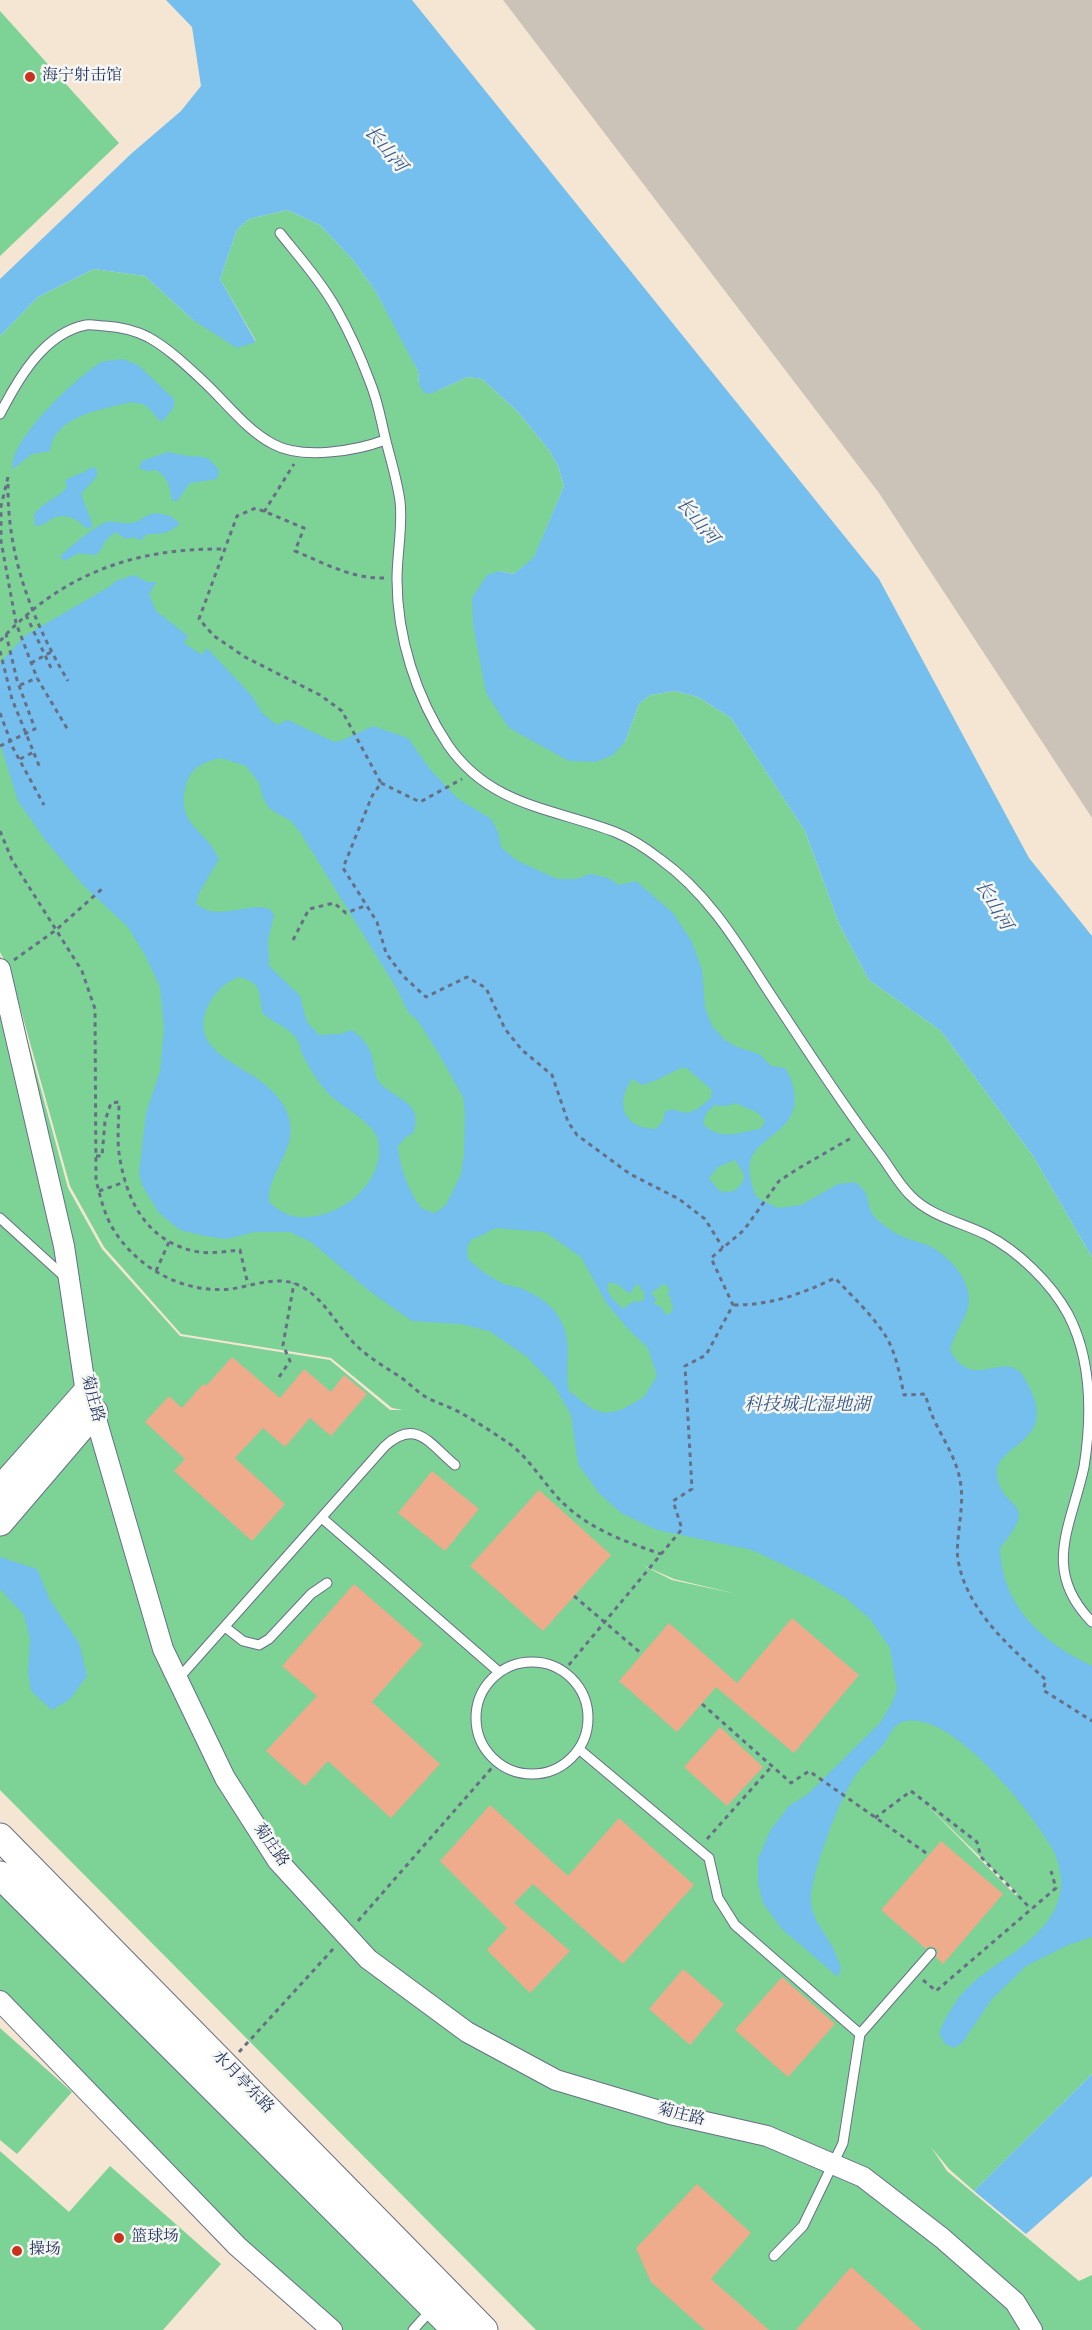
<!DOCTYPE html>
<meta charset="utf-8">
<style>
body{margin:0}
canvas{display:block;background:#f4e6d3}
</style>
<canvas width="1092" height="2330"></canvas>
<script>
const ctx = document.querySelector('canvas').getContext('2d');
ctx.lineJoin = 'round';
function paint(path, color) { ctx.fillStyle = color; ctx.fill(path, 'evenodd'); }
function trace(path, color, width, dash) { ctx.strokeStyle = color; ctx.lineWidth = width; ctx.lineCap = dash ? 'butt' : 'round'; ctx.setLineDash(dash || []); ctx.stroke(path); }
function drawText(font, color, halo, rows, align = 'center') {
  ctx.font = font + ' Vollkorn,"Noto Serif SC",serif'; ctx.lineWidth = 5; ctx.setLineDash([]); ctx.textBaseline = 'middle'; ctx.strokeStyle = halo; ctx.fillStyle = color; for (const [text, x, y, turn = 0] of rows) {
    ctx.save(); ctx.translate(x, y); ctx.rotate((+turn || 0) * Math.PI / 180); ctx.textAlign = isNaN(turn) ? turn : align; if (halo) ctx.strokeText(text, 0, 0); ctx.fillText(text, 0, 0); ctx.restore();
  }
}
const industrial = new Path2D(`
 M503,0H1092V818L879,493Z`);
const green = new Path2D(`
 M0,11L119,143L0,256Z
 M287,210L320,225L353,260L376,292L403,340L418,371L419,384L439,390L468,377L482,379L517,411L549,450L558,466L564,486L534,558L514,574L499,571L625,742L639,704L650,695L675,691L698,697L731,718L805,831L840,926L869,980L941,1031L1033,1156L1092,1257V2074L974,2191L949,2169L931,2147L947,2171L1079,2281L1092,2275V2330H536L0,1790V956L9,973L68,1188L102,1249L180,1336L330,1360L390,1410H403L392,1408L331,1358L181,1334L104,1247L70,1186L10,971L0,952V336L38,297L94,269L145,276L193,320L256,341L220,279L237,230L249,219ZM640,1564L674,1579L737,1594L672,1580ZM924,1802L1017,1893L1016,1895H1015Z
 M0,1870L455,2330H332L0,2001Z
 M0,2028L72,2092L17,2154L0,2140Z
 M0,2151L69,2212L110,2166L221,2264L163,2330H0Z`);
const water = new Path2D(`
 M166,0H412L879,579L1029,858L1092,936V1257L1033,1156L941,1031L869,980L840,926L805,831L731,718L698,697L675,691L650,695L639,704L625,742L613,755L596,762L569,761L509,728L486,693L473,625L472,598L487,575L499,571L514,574L534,557L564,486L558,466L549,450L517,411L482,379L468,377L430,394L423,392L419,384L418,371L376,292L353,260L320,225L287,210L249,219L237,230L220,279L256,342L237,348L193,320L145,276L94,269L38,297L0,336V279L132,153L181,111L201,86L192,27Z
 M123,359L138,365L174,399V407L162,422C153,416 150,404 137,403C129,401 118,405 110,407C86,413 53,422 50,451L32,454L13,469C7,442 78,376 100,363C106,360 115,360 123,359Z
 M168,452C174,453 181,455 187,456C204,457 209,455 219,471L217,479L190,483L177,501H172C169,487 170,479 156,470L147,471L139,468L142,461Z
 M92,467L97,469V476L81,494L93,526L86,529C81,521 67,513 56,517C47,520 49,524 35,526L34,515C43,501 58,499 67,487L65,480L86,471Z
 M157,513L170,516L180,523C170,534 161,534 147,534L140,541L135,537L126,539L115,532L105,541L99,553L93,555L78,553L65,561L60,557C67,549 97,524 107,522C116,520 124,526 135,522C144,519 146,514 157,513Z
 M134,575L147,582H156L149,594L156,611L188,636L184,643L202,655L207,648L252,696L262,713L277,725L288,720L334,742L343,740L373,726L408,738L429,768L457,798L491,819L498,832L501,847L516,860L557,879H577L590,874L608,878L619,885L636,881L673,913L692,942L702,970L705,1007L712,1026L725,1040L737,1047L759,1054L771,1066L785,1068C797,1087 800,1111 782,1127C772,1137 759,1144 752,1156C746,1168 752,1185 756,1197L778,1208L801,1205L838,1184L855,1182C873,1197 864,1197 872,1213C875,1219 884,1225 889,1229C900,1238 915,1240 927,1245C949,1255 974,1282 968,1307C964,1322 954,1333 950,1350C972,1392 1000,1352 1021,1373C1024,1376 1026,1382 1028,1385C1060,1443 995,1443 997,1474C1000,1512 1043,1498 1000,1548C1002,1607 1042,1642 1092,1666V1937L1068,1945L1026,1966L992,1999L962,2043L954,2048L944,2043L939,2033C947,2014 958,1995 975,1981C1006,1955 1056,1934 1061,1887C1062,1879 1059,1864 1056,1856C1054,1849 1048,1843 1045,1837C1023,1802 952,1714 907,1721C892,1723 891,1735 883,1745C875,1755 865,1762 858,1772C842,1791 811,1874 811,1899C811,1918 824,1931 833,1948C836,1954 839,1962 841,1968L838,1977L782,1929L763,1903L758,1882V1859L770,1831L789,1806L808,1794L880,1723L891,1705L897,1690L890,1648L870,1619L847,1599L811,1578L752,1550L657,1530L621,1513L599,1493L578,1464L571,1415L554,1385L526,1356L489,1331L461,1324L412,1321L372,1293L311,1242L290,1232H255L226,1239L205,1236L180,1230L159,1213L142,1185L139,1173L146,1113L160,1072L164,1029L160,987L145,955L128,927L84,886L46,841L18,801L0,743V663L26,635L109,587L116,581ZM221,758L246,766L259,783L263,798L270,809L291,821L300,832L397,989L408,1012L418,1021L439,1054L463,1097L465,1114L464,1154L461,1174L446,1205L435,1213C431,1212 425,1210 422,1208C410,1197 398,1161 398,1146L406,1137L413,1133C426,1100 390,1099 377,1079C375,1075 375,1070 374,1065C372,1050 365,1039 352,1030L340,1034L319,1035L307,1022L300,996L269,966L268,940L274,915L271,910C251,900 219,923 196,904L199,893L219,859C206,828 175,826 186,785C190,768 205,761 221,758ZM239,977C263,983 258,993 263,1014C273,1022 288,1027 296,1038C299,1041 300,1047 301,1051C307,1064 318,1083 328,1093C341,1107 374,1122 378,1140C387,1181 341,1219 301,1217C288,1217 278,1210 269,1202C267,1173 298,1149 289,1118C286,1107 278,1096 269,1088C246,1065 188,1052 207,1008C214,993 223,983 239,977ZM685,1067L712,1090L711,1098C696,1110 692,1117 672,1109L665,1112L663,1121L656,1129C624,1128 614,1105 632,1079L642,1085C658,1081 670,1072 685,1067ZM735,1103L757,1112L765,1121L761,1129C738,1132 721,1142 703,1124L706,1113L715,1105L727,1106ZM735,1160L745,1176L741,1185L732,1192L719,1191L709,1178L718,1167ZM496,1228L545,1232L581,1257L607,1304L629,1330L648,1348L657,1376L644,1397L621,1410L605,1413L592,1409L569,1391C565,1372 570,1354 566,1335C561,1310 542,1297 520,1288C514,1286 507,1286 502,1283C489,1277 478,1268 468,1259L467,1247L472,1239C482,1237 487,1231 496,1228ZM609,1282L617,1284L630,1294L637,1283L644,1293L645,1299L636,1303L635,1300L623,1309L610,1296L607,1288ZM665,1283L670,1291L667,1296L672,1297L670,1300L673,1306L672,1312L666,1315L661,1307L654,1304L656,1299L651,1293Z
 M0,1557L37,1569L50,1600L79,1643L87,1676L70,1699L52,1710L31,1691L28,1672L30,1639L24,1615L0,1589Z
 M1092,2074V2176L1026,2234L974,2191Z`);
const building = new Path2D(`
 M232,1357L280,1398L304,1369L331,1392L344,1375L367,1394L331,1436L310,1418L285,1447L263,1428L235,1458L285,1504L252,1541L174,1471L185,1459L145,1422L169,1396L182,1408L203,1384L206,1386Z
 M432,1471L479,1509L445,1551L398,1513Z
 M539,1490L611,1555L543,1631L470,1566Z
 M354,1584L423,1644L372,1702L440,1764L391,1818L328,1761L305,1786L266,1751L317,1696L282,1666Z
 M792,1618L859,1675L794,1753L716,1687L677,1732L619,1681L669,1623L737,1683Z
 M720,1727L763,1767L727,1806L684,1767Z
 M490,1805L568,1876L619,1818L694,1885L623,1964L533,1884L514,1903L570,1951L530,1993L487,1950L507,1928L440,1861Z
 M941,1841L1003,1894L943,1964L936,1957L938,1951L935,1948L929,1946L926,1949L881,1910Z
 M683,1969L724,2004L690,2045L649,2009Z
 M782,1977L835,2024L788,2077L735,2030Z
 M697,2184L751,2233L711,2279L769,2330H705L651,2282L636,2248Z
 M851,2267L922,2330H796Z`);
const path = new Path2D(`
 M8,477L1,506V541L16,623L37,678L68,730
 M8,484C7,556 32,620 68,681
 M264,512L294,464
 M384,578C352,579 324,563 295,551L304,528L256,508L237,516L199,619L214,636L245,657L320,695L342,711L381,783L372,796L343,868L377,922L386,953L403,976L426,997L467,977L486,988L505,1029L522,1050L552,1075L568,1122L577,1135L630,1174L679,1199L705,1219L723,1248
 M26,615L52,670
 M0,641C61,574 134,548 224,549
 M0,651L12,699L40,768
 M31,663L51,652
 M20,685L37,678
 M0,713L13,748L44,805
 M0,746L35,729L17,680L6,634
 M20,759L34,752
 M381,783L420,802L462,779
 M0,831L12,860L82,971L95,1009L96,1180C100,1196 104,1213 112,1227C135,1267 183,1294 230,1289C255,1286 280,1273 304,1288C328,1303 339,1330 359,1348C373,1361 391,1370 407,1382C414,1388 420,1394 428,1398C439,1404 451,1407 461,1413C477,1422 492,1432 507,1442C529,1457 543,1483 562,1502C589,1529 626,1542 661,1554
 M293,940L309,909L334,903L346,913L367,905
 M14,960L56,930L102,889
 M96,1156H102L105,1121L111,1103L119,1102C119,1119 117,1136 119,1153C126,1201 147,1243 199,1252C212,1254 227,1251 240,1250L248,1285
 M99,1191L125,1182
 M156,1271L169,1242
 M734,1305C772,1305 801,1294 835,1278C852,1296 872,1315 885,1335C896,1352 900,1376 904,1395L925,1394C928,1404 931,1414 936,1424C946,1444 959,1464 961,1487C964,1510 955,1541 958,1560C967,1611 1010,1647 1046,1680L1043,1690L1092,1721
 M279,1377L290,1361L283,1345L294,1283
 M574,1596L642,1654
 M563,1672L682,1529L673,1501L692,1489L685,1366L706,1355L733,1305L711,1258L744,1230L779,1181L799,1168L853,1137
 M702,1704L791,1783L809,1771L929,1855
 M875,1818L911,1791L977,1842L981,1857L1031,1909
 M707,1839L772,1766
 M358,1921L497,1762
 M923,1980L936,1991L1056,1888L1051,1871
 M239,2052L334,1948`);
const lane = new Path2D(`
 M280,233C300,258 322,283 337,310C350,333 361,358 370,382C378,401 381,421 386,441C391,461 397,480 400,501C403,527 397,553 397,579C397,637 416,697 448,745C490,806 552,808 615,832C630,838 647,849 660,859C706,892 735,939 765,986C802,1042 838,1099 879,1153C889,1166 898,1183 910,1195C931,1217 961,1222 987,1235C1018,1251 1051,1283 1068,1314C1092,1360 1092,1416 1084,1467C1071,1527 1041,1570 1092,1622
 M0,414C18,379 44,333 86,325C92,324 99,326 105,326C121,327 134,330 148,337C168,348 186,365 202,380C226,402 245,429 273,444C302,460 356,451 385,440
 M0,1218L67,1279
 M322,1518L499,1672
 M225,1627L243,1641L259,1645L269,1639L311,1594L327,1583
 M476 1718a56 56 0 1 1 112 0a56 56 0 1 1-112 0Z
 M178,1679L385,1446C416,1418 429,1443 455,1465
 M580,1750L709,1858L718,1898L735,1925L860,2034
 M774,2256L803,2226L843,2143L860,2034L931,1953
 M413,2330L432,2309`);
const street = new Path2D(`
 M0,969L64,1246L86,1393L94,1412L163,1649L225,1778L278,1861L368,1959L467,2032L556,2080L670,2114L767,2136L863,2177L942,2238L1015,2302L1032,2330
 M0,2001L237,2246L332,2330`);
const secondary = new Path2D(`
 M0,1490L86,1393
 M0,1522L94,1412
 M0,1837L484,2330
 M0,1875L456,2330`);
const markers = [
 [30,77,6,"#c8321e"],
 [119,2238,6,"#c8321e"],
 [17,2251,6,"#c8321e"]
];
const poiNames = [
 ["海宁射击馆",42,77],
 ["篮球场",131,2238],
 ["操场",29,2251]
];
const streetNames = [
 ["菊庄路",91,1399,75],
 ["菊庄路",270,1846,55],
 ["水月亭东路",242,2083,46],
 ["菊庄路",681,2116,14]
];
const waterNames = [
 ["长山河",384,150,50],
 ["长山河",696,522,50],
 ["长山河",992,906,59],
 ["科技城北湿地湖",807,1407]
];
paint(industrial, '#cbc3b8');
paint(green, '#7dd296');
paint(water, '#74bfed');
paint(building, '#eeac8d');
trace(lane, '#676f87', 11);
trace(street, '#676f87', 22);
trace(secondary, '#676f87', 29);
trace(path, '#676f87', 3, [4.5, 4.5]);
trace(lane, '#fff', 9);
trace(street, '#fff', 20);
trace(secondary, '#fff', 27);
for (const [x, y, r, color] of markers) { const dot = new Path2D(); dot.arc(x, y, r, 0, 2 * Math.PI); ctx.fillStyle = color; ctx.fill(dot); trace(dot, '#f6f6f2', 2); }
drawText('16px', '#1b2f5e', '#f6f6f2', poiNames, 'left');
drawText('16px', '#1b2f5e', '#f6f6f2', streetNames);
drawText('italic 18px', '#365a89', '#f6f6f2', waterNames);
</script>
